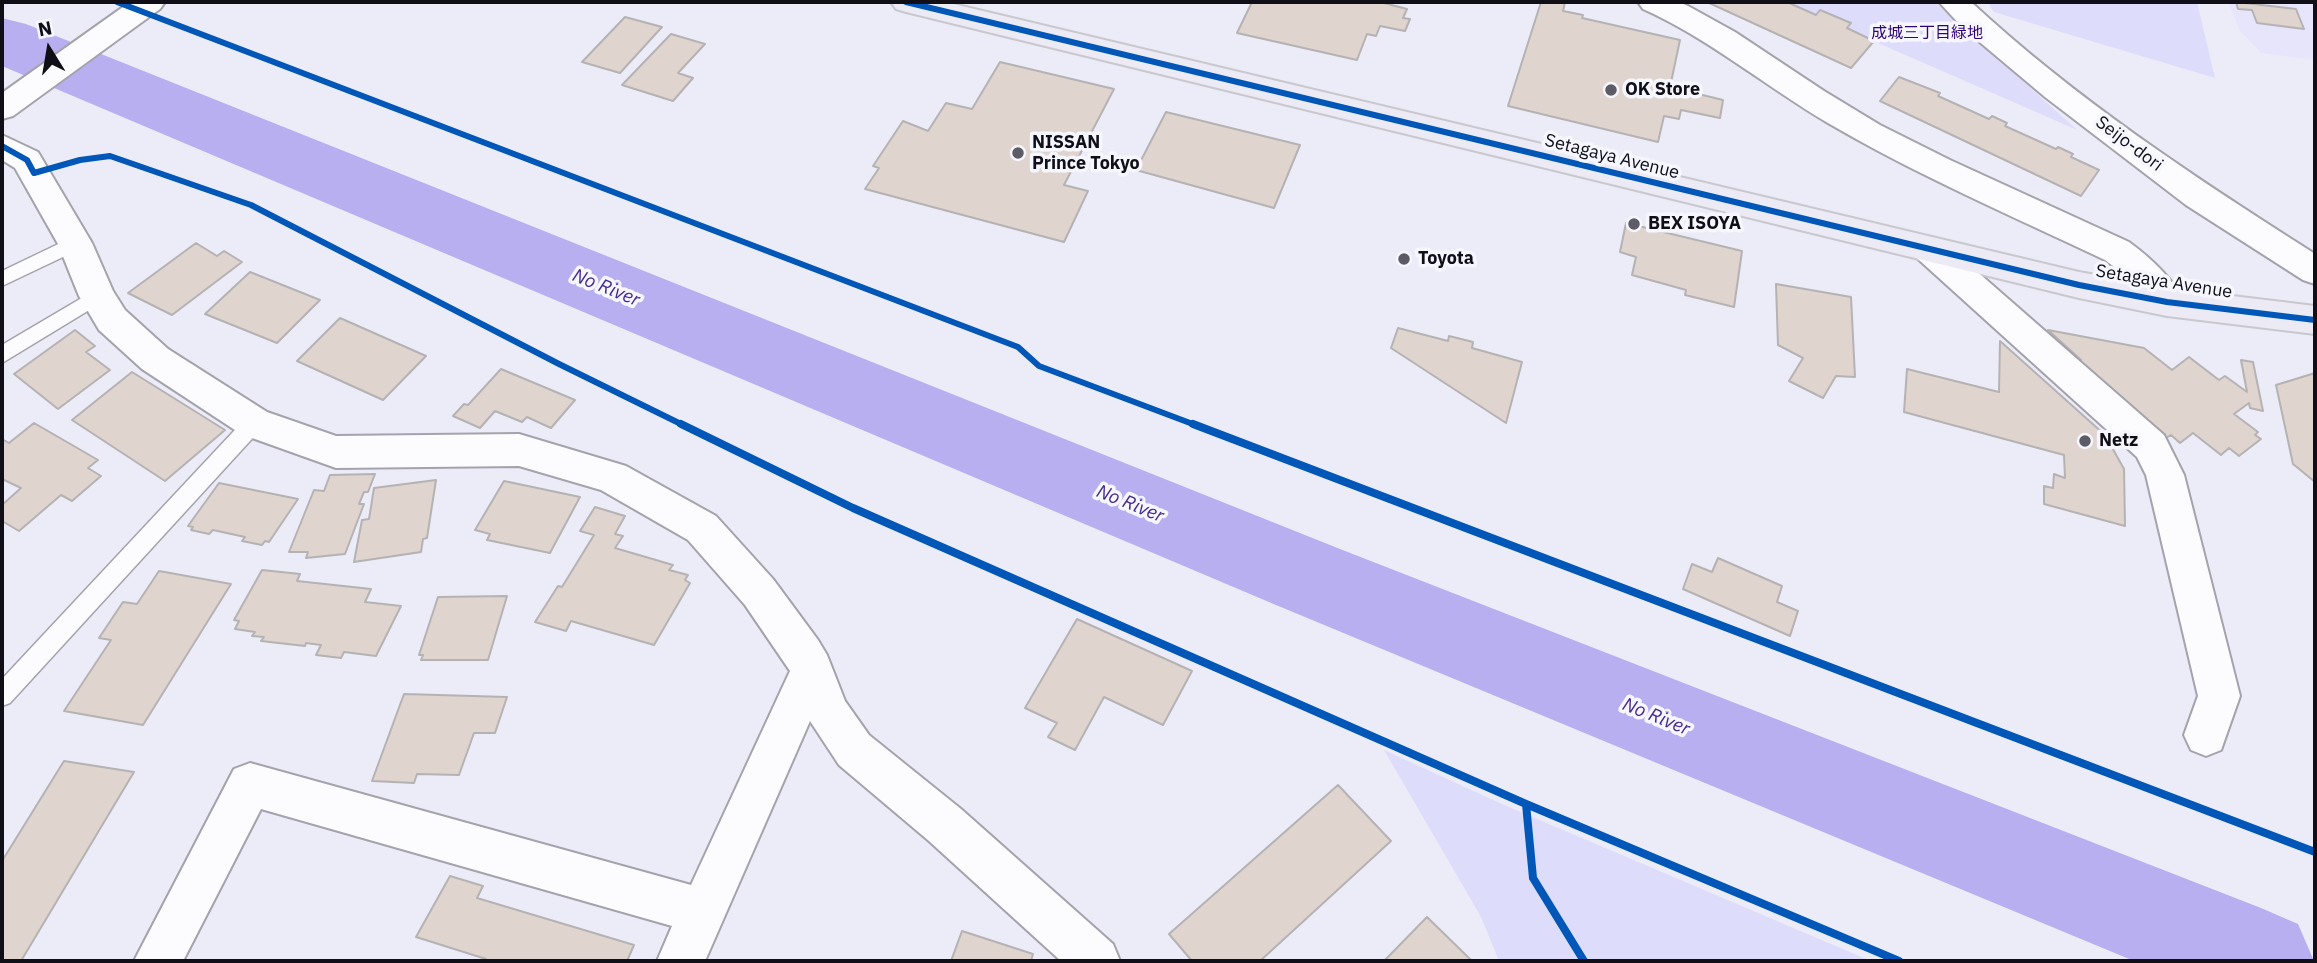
<!DOCTYPE html>
<meta charset="utf-8">
<style>
body{margin:0}
#map{position:relative;width:2317px;height:963px;overflow:hidden;background:#ececf8;font-family:"IBM Plex Sans",sans-serif}
canvas{display:block}
.frame{position:absolute;inset:0;border:4px solid #100f17;pointer-events:none}
.north{position:absolute;left:14px;top:14px;width:70px;height:70px;-webkit-text-stroke:5px #f6f6ff;paint-order:stroke;rotate:349deg;font-size:19px;font-weight:700;line-height:28px;text-align:center;color:#100f17}
.north::after{content:'';display:block;margin:auto;width:24px;height:32px;background:#100f17;clip-path:polygon(50% 0,100% 100%,50% 72%,0 100%)}
</style>
<div id="map">
<canvas width="2317" height="963"></canvas>
<div class="frame"></div>
<div class="north">N</div>
</div>
<script>
const ctx = document.querySelector('canvas').getContext('2d');
ctx.lineJoin = 'round';
function paint(path, color) { ctx.fillStyle = color; ctx.fill(path, 'evenodd'); }
function trace(path, color, width, dash) { ctx.strokeStyle = color; ctx.lineWidth = width; ctx.lineCap = dash ? 'butt' : 'round'; ctx.setLineDash(dash || []); ctx.stroke(path); }
function drawText(font, color, halo, rows, align = 'center') {
  ctx.font = font + ' "IBM Plex Sans","Noto Sans JP",sans-serif'; ctx.lineWidth = 7; ctx.setLineDash([]); ctx.textBaseline = 'middle'; ctx.strokeStyle = halo; ctx.fillStyle = color; for (const [text, x, y, turn = 0] of rows) {
    ctx.save(); ctx.translate(x, y); ctx.rotate((+turn || 0) * Math.PI / 180); ctx.textAlign = isNaN(turn) ? turn : align; if (halo) ctx.strokeText(text, 0, 0); ctx.fillText(text, 0, 0); ctx.restore();
  }
}
const built = new Path2D(`
 M2228,2H2315V60L2261,53L2240,31Z`);
const green = new Path2D(`
 M1784,2H1935L2076,129H2075Z
 M1987,2H2197L2215,78L1994,12Z
 M1384,750L1502,804L1871,961H1499L1481,917Z`);
const river = new Path2D(`
 M2,18L26,24L1340,549L2261,908L2298,924L2314,961H2134L1276,605L2,66Z`);
const building = new Path2D(`
 M1252,2H1380L1407,9L1403,18L1410,19L1405,31L1380,26L1376,36L1367,34L1357,60L1237,33Z
 M1541,2H1565L1563,11L1583,15L1582,18L1680,40L1670,87L1723,100L1720,118L1681,110L1679,119L1664,116L1658,142L1508,106Z
 M1707,2H1787L1816,15L1820,10L1851,23L1847,28L1874,41L1851,68Z
 M2236,2L2296,9L2304,29L2257,23L2252,10L2238,9Z
 M625,17L662,27L620,73L582,62Z
 M671,34L705,44L678,73L693,78L673,101L622,85Z
 M1000,62L1114,89L1064,185L1088,191L1064,242L865,189L879,168L873,166L903,121L928,131L946,103L972,109Z
 M1899,77L1940,93L1938,96L1989,119L1992,116L2007,123L2005,126L2056,149L2058,147L2073,154L2071,157L2099,170L2081,196L1880,101Z
 M1166,112L1300,145L1274,208L1136,170Z
 M1626,223L1742,251L1734,307L1685,295L1686,290L1632,275L1636,257L1620,252Z
 M196,243L217,256L224,251L242,262L172,315L128,293Z
 M250,272L320,300L277,343L205,314Z
 M1776,284L1851,297L1855,377L1836,376L1823,398L1789,381L1803,358L1778,345Z
 M340,318L426,356L383,400L297,361Z
 M1398,328L1448,341L1449,336L1473,342L1472,348L1522,362L1506,423L1391,348Z
 M75,330L95,346L86,352L110,370L58,409L14,374Z
 M2048,330L2144,348L2172,370L2189,357L2219,380L2225,376L2247,392L2241,360L2253,362L2263,411L2250,408L2249,403L2234,414L2258,432L2255,435L2261,439L2239,456L2229,448L2221,455L2193,433L2180,443L2171,435L2166,438L2078,362L2081,360Z
 M2000,341L2105,435L2124,469L2125,526L2044,504V486L2053,488L2054,474L2065,478L2064,455L1904,412L1907,369L1999,392Z
 M501,369L575,400L551,428L527,417L522,422L495,411L480,428L453,416L464,404L468,405Z
 M132,372L225,430L165,481L72,420Z
 M2315,373V482L2293,464L2276,385Z
 M34,423L98,460L88,468L101,476L72,501L61,495L19,531L2,521V505L21,488L2,479V439L9,443Z
 M375,474L368,492H364L359,504H364L345,554L306,558L308,552H289L314,490L324,491L330,475Z
 M436,480L427,538L423,539L421,552L354,562L362,520L369,519L374,488Z
 M504,481L580,497L550,553L487,540L490,534L475,530Z
 M219,483L298,499L269,542L265,541L262,545L242,541L245,537L213,530L209,534L191,530L193,527L188,526Z
 M595,507L625,516L615,534L623,536L615,548L673,565L669,570L688,575L685,580L690,583L654,645L571,621L566,631L535,622L558,586L562,587L594,535L580,531Z
 M1718,558L1782,586L1777,602L1798,611L1790,636L1683,589L1692,564L1712,572Z
 M262,570L300,574L297,581L371,589L365,602L401,606L376,656L344,652L341,658L316,655L321,645L306,643L305,646L261,641L264,637L252,636L255,632L235,629L239,621L234,620Z
 M159,571L231,584L143,725L64,711L111,640L99,638L123,602L137,604Z
 M507,596L488,660H421L423,655H419L438,597Z
 M1077,619L1192,671L1163,725L1104,697L1075,750L1048,737L1057,723L1025,708Z
 M404,694L507,697L495,733H474L459,775L417,774L414,783L372,781Z
 M64,761L134,772L21,961H2V861Z
 M1338,785L1391,841L1260,961H1192L1169,934Z
 M450,876L483,886L477,898L634,945L627,961H485L486,959L416,937Z
 M1427,917L1472,961H1384Z
 M962,931L1033,954L1031,961H951Z`);
const service = new Path2D(`
 M75,236L82,238L84,243L82,248L2,286V271Z
 M97,289L104,291L107,296L104,301L2,363V345Z
 M254,415L261,417L264,423L261,429L10,703L2,706V679L247,417Z`);
const minor = new Path2D(`
 M130,2H165L160,9L13,116L2,119V93Z
 M1638,2H1679L1688,6L1735,32L1824,91L1880,125L1950,160L2129,242C2151,258 2172,278 2185,302L2179,312C2148,322 2143,292 2123,274C2118,269 2111,265 2105,260C2012,216 1917,175 1828,123C1765,86 1710,39 1643,9Z
 M2,135L38,152L92,243L113,291L125,310L168,349L267,412L336,436L519,434L626,466L716,516L773,579L818,640L827,655L845,701L869,735L961,809L1113,944L1120,961H1061L929,841L839,765L810,721L705,961H657L672,926L261,809L183,961H134L234,769L250,763L691,885L790,671L745,605L688,540L601,490L519,466L336,468L241,434L142,369L99,330L79,296L58,244L15,168L2,160Z
 M1930,237L1942,241L2164,435L2184,475L2240,696L2221,750L2206,756L2191,750L2184,735L2198,696L2146,475L2137,457L1918,259L1913,250L1918,241Z`);
const tertiary = new Path2D(`
 M1939,2H1971C2074,98 2197,179 2315,254V284L2303,280L2186,205L2045,97L1963,28Z`);
const primary = new Path2D(`
 M891,2H945L2079,272L2167,288L2315,306V334L2167,316L2079,298L906,12L896,9Z`);
const cyclewayFar1 = new Path2D(`
 M117,2L1018,347L1039,366L1198,426
 M906,2L2079,285L2167,302L2315,320
 M2,146L27,160L34,173L80,160L110,156L251,205L559,364L685,426`);
const cycleway = new Path2D(`
 M681,424L853,508L1526,804L1899,961
 M1193,424L2315,852
 M1526,804L1533,878L1584,961`);
const markers = [
 [1611,90,7,"#5d5c66"],
 [1018,153,7,"#5d5c66"],
 [1634,224,7,"#5d5c66"],
 [1404,259,7,"#5d5c66"],
 [2085,441,7,"#5d5c66"]
];
const farParknames = [
 ["成城三丁目緑地",1927,33]
];
const poiNames = [
 ["OK Store",1625,90],
 ["NISSAN",1032,143],
 ["Prince Tokyo",1032,164],
 ["BEX ISOYA",1648,224],
 ["Toyota",1418,259],
 ["Netz",2099,441]
];
const streetNames = [
 ["Seijo-dori",2129,144,37],
 ["Setagaya Avenue",1612,157,14],
 ["Setagaya Avenue",2164,282,9]
];
const waterNames = [
 ["No River",606,288,22],
 ["No River",1130,504,22],
 ["No River",1656,717,22]
];
paint(built, '#e6e5fb');
paint(green, '#dedcfb');
paint(river, '#b8aff1');
paint(building, '#e0d4cf');
trace(building, '#b5b2b4', 2);
trace(service, '#a4a3ad', 3);
trace(minor, '#a4a3ad', 4);
trace(tertiary, '#a4a3ad', 4);
trace(primary, '#c8c8ce', 4);
paint(service, '#fcfcfe');
paint(minor, '#fcfcfe');
paint(tertiary, '#fcfcfe');
paint(primary, '#eceaf5');
trace(cyclewayFar1, '#0057b8', 6);
trace(cycleway, '#0057b8', 8);
for (const [x, y, r, color] of markers) { const dot = new Path2D(); dot.arc(x, y, r, 0, 2 * Math.PI); ctx.fillStyle = color; ctx.fill(dot); trace(dot, '#f6f6ff', 2.5); }
drawText('16px', '#2f0572', '#f6f6ff', farParknames);
drawText('bold 18px', '#100f17', '#f6f6ff', poiNames, 'left');
drawText('18px', '#100f17', '#f6f6ff', streetNames);
drawText('italic 19px', '#45298f', '#f6f6ff', waterNames);
</script>
